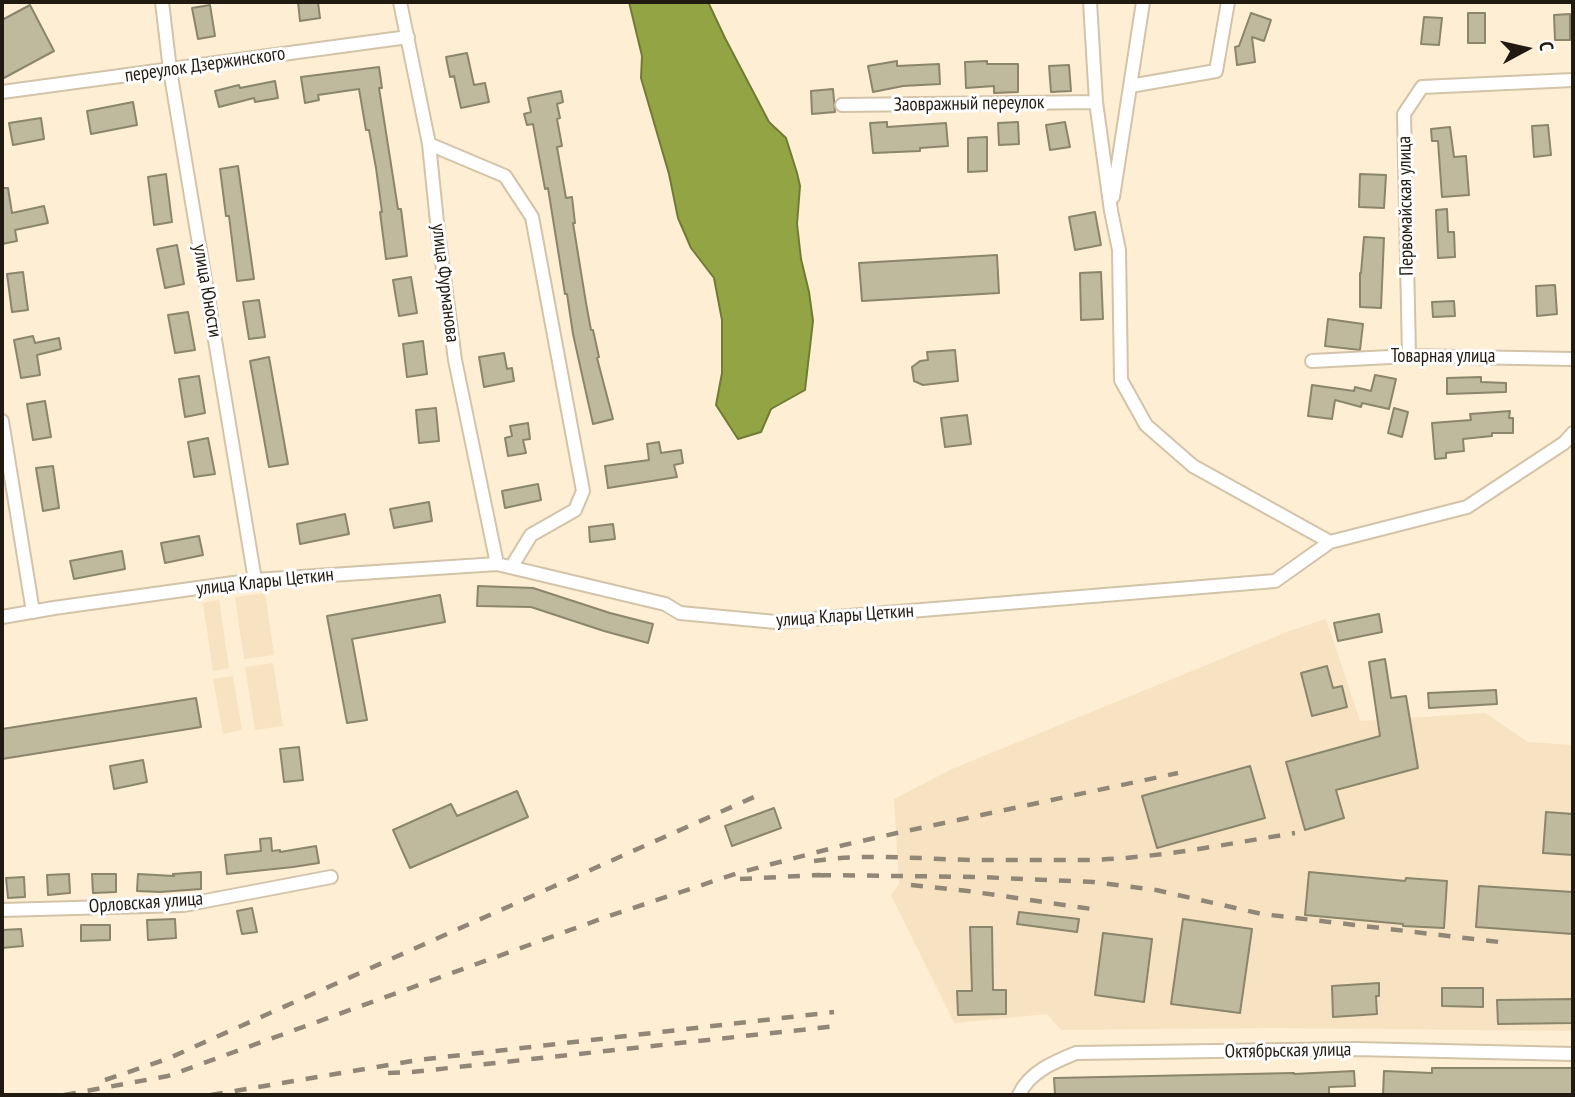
<!DOCTYPE html>
<meta charset="utf-8">
<style>
body{margin:0}
#map{position:relative;width:1575px;height:1097px;overflow:hidden;background:#feeed4;font-family:"PT Sans Narrow",sans-serif}
canvas{display:block}
.frame{position:absolute;inset:0;border:4px solid #201a11;pointer-events:none}
.north{position:absolute;left:1491px;top:14px;width:70px;height:70px;-webkit-text-stroke:5px #fff;paint-order:stroke;rotate:82deg;font-size:19px;font-weight:700;line-height:28px;text-align:center;color:#201a11}
.north::after{content:'';display:block;margin:auto;width:24px;height:32px;background:#201a11;clip-path:polygon(50% 0,100% 100%,50% 72%,0 100%)}
</style>
<div id="map">
<canvas width="1575" height="1097"></canvas>
<div class="frame"></div>
<div class="north">С</div>
</div>
<script>
const ctx = document.querySelector('canvas').getContext('2d');
ctx.lineJoin = 'round';
function paint(path, color) { ctx.fillStyle = color; ctx.fill(path, 'evenodd'); }
function trace(path, color, width, dash) { ctx.strokeStyle = color; ctx.lineWidth = width; ctx.lineCap = dash ? 'butt' : 'round'; ctx.setLineDash(dash || []); ctx.stroke(path); }
function drawText(font, color, halo, rows, align = 'center') {
  ctx.font = font + ' "PT Sans Narrow",sans-serif'; ctx.lineWidth = 6; ctx.setLineDash([]); ctx.textBaseline = 'middle'; ctx.strokeStyle = halo; ctx.fillStyle = color; for (const [text, x, y, turn = 0] of rows) {
    ctx.save(); ctx.translate(x, y); ctx.rotate((+turn || 0) * Math.PI / 180); ctx.textAlign = isNaN(turn) ? turn : align; if (halo) ctx.strokeText(text, 0, 0); ctx.fillText(text, 0, 0); ctx.restore();
  }
}
const built = new Path2D(`
 M265,593L274,655L244,659L235,597Z
 M219,600L229,668L213,671L203,603Z
 M1326,619L1360,721L1485,713L1528,742L1573,745V1031L1273,1028L1061,1030L1047,1014L954,1023L891,895L899,884L894,799L952,769L1287,632Z
 M273,663L283,726L255,730L245,667Z
 M233,676L242,730L223,734L213,679Z`);
const water = new Path2D(`
 M629,2H708L725,38L769,122L786,138L797,173L800,186L797,224L801,259L809,292L813,321L805,390L771,409L761,432L738,439L716,405L722,373V320L714,278L691,248L678,218L669,174L641,78L642,56Z`);
const building = new Path2D(`
 M298,2H318L320,18L300,21Z
 M30,5L54,51L2,79V20Z
 M210,5L215,36L198,39L192,8Z
 M1251,13L1271,20L1264,41L1252,37L1255,62L1237,65L1235,47L1239,46Z
 M1468,13H1485V43H1468Z
 M1570,14V40H1555L1554,15Z
 M1424,17L1442,18L1439,45L1421,44Z
 M467,53L474,85L485,83L489,102L461,108L454,76L450,77L446,57Z
 M897,61V66L939,64L940,84L903,86L873,92L868,66Z
 M987,61V64H1018V92L994,93V86L966,88L965,62Z
 M1069,65L1071,91L1051,92L1049,66Z
 M379,67L382,88H379L398,209H401L407,256L386,259L380,212H382L376,168L369,130H366L359,89L318,95L319,100L305,103L301,77Z
 M275,81L278,98L255,102L254,98L219,107L215,91L239,85L240,88Z
 M833,89L835,112L812,114L811,91Z
 M561,91L563,102L557,104L560,118L557,119L562,146L557,147L566,198L572,197L575,223H573L586,303L591,330H593L599,357L597,358L613,419L593,424L573,334L567,294H565L548,188L545,189L533,124L527,125L524,114L531,112L528,98Z
 M133,102L137,125L91,134L87,111Z
 M41,118L44,139L13,145L9,123Z
 M887,122V127L946,123L948,146L920,148V151L873,153L870,123Z
 M1018,122L1019,144L999,145L998,123Z
 M1065,122L1070,147L1050,150L1046,125Z
 M1548,125L1551,155L1534,157L1532,126Z
 M1450,127L1454,157L1466,156L1469,195L1442,197L1438,141H1432L1431,129Z
 M987,137V171L968,172V138Z
 M238,166L254,279L237,281L229,216H226L220,169Z
 M166,174L172,222L154,225L148,177Z
 M1360,174L1386,175L1384,208L1359,207Z
 M2,188H8L12,213L44,206L48,223L15,230L17,241L2,244Z
 M1447,209L1448,232H1454L1455,257L1438,258L1436,210Z
 M1095,212L1101,245L1075,250L1069,217Z
 M1364,237L1384,238L1381,308L1360,307V273H1361Z
 M177,245L184,284L165,288L157,249Z
 M997,255L999,293L862,301L859,263Z
 M23,272L28,310L12,312L7,274Z
 M1101,272L1103,319L1081,320L1080,273Z
 M411,277L417,313L399,316L393,280Z
 M1555,285L1557,314L1537,316L1536,286Z
 M259,300L265,337L249,339L243,302Z
 M1454,301L1455,316L1433,317L1432,302Z
 M188,312L195,350L175,353L168,315Z
 M1328,319L1363,324L1360,350L1325,346Z
 M33,336L35,343L59,338L61,349L37,355L40,375L21,378L14,340Z
 M423,341L427,374L407,377L403,344Z
 M955,350L958,381L923,385L914,381L912,367L920,361L928,360L927,352Z
 M504,353L507,369L512,368L514,381L484,387L479,357Z
 M269,357L288,464L269,467L250,361Z
 M1375,375L1396,379L1389,409L1362,403L1361,407L1335,400L1332,419L1308,416L1312,385L1354,391L1355,387L1371,391Z
 M199,376L205,413L185,417L179,379Z
 M1481,377V382L1506,383V392L1447,394V378Z
 M45,401L51,437L33,440L27,404Z
 M436,408L439,441L419,443L416,410Z
 M1394,408L1408,412L1402,437L1388,433Z
 M1510,411L1509,418H1513V433H1492V436L1463,439L1464,451L1446,453V458L1435,459L1432,423L1471,420L1470,414Z
 M967,415L971,444L945,447L941,418Z
 M528,423L530,439L523,440L526,453L508,456L505,438L512,436L510,426Z
 M208,438L215,474L194,477L188,442Z
 M659,442L661,453L681,450L683,463L674,465L677,477L608,488L605,466L649,460L647,444Z
 M53,466L59,508L43,511L36,468Z
 M538,484L541,500L505,508L502,491Z
 M429,502L432,521L394,528L390,509Z
 M345,514L349,534L300,544L297,524Z
 M613,524L615,539L590,542L589,527Z
 M199,536L203,555L165,563L161,543Z
 M122,551L125,569L74,579L70,561Z
 M478,586L533,588L610,613L653,624L648,643L604,631L531,607L477,606Z
 M440,595L445,622L352,639L367,720L347,723L327,616Z
 M1379,614L1382,632L1338,641L1334,623Z
 M1385,659L1391,698L1406,696L1418,768L1336,790L1344,818L1305,830L1286,762L1380,736L1369,662Z
 M1327,666L1333,688L1342,686L1347,707L1312,716L1301,673Z
 M1496,690L1497,704L1429,708L1428,693Z
 M196,698L201,727L2,759V729Z
 M299,747L303,780L284,782L280,749Z
 M143,760L147,782L114,789L110,766Z
 M1250,766L1265,818L1157,848L1142,796Z
 M517,791L528,817L410,868L393,830L451,804L457,816Z
 M774,808L781,828L732,846L725,826Z
 M1546,812L1573,814V855L1543,853Z
 M271,838L272,851L280,850V852L316,846L319,863L293,867L227,874L225,855L261,851L260,839Z
 M201,872V889L160,892L137,891L138,874L174,876L173,874Z
 M1309,872L1405,881L1406,878L1447,881L1444,928L1403,926V924L1305,915Z
 M69,874L70,893L48,895L47,875Z
 M92,874H116V892L93,893Z
 M24,877L25,897L8,898L6,878Z
 M1479,886L1573,892V934L1476,927Z
 M252,908L257,932L242,934L237,911Z
 M1019,912L1079,919L1077,932L1017,924Z
 M175,919L176,938L148,940L147,920Z
 M1183,919L1252,929L1240,1013L1171,1004Z
 M81,925H110V940L81,941Z
 M970,927H992L993,990H1006V1014L958,1015L957,991H972Z
 M21,929L23,946L2,948V930Z
 M1103,933L1152,939L1144,1002L1095,995Z
 M1379,983V996H1376L1377,1014L1333,1017L1332,986Z
 M1442,988H1483V1007L1442,1006Z
 M1573,999V1023L1498,1024L1497,1000Z
 M1432,1068H1573V1095H1383L1384,1071L1432,1073Z
 M1354,1071L1355,1086L1329,1087V1095H1055L1054,1078L1294,1073V1074Z`);
const street = new Path2D(`
 M162,2L170,70L255,580
 M400,2L429,144L438,232L455,360L497,564
 M1090,2L1096,102L1111,211L1119,250L1121,380L1146,425L1193,466L1330,542
 M1130,86L1216,71L1228,2
 M2,92L408,37
 M842,105L1096,102
 M429,144L505,176L532,217L583,491L575,510L531,535L512,566
 M1113,197L1143,2
 M1409,356L1404,114L1422,87L1573,80
 M1312,361L1409,356L1573,359
 M2,421L33,612
 M2,617L54,608L255,580L497,564L665,604L680,613L776,622L1275,581L1330,542L1467,507L1564,443L1573,433
 M2,910L184,905L331,877
 M1019,1095C1029,1072 1054,1062 1076,1053L1355,1049L1573,1054`);
const rail = new Path2D(`
 M814,861C867,853 920,859 973,860C1010,860 1047,860 1084,860C1155,859 1226,844 1295,833
 M819,875L979,877L1093,882L1156,890L1262,914L1499,942
 M740,879L819,875L828,876
 M911,885L968,891L1092,909
 M388,1073L412,1072L837,1026
 M105,1080L167,1059L763,793
 M64,1095L168,1076L609,916L738,873L844,845L897,833L1178,773
 M211,1095L418,1060L834,1012`);
const streetNames = [
 ["переулок Дзержинского",205,65,-8],
 ["Заовражный переулок",969,104,-1],
 ["Первомайская улица",1406,206,-91],
 ["улица Фурманова",445,283,83],
 ["улица Юности",207,291,80],
 ["Товарная улица",1443,357],
 ["улица Клары Цеткин",265,582,-6],
 ["улица Клары Цеткин",845,616,-4],
 ["Орловская улица",146,903,-4],
 ["Октябрьская улица",1288,1051,-1]
];
paint(built, '#f7e3c2');
paint(water, '#93a444');
trace(water, '#707b35', 2);
paint(building, '#bfba9e');
trace(building, '#8a856b', 2);
trace(street, '#d2c3a9', 16);
trace(street, '#fff', 12);
trace(rail, '#928776', 4.5, [12, 12]);
drawText('19px', '#201a11', '#fff', streetNames);
</script>
